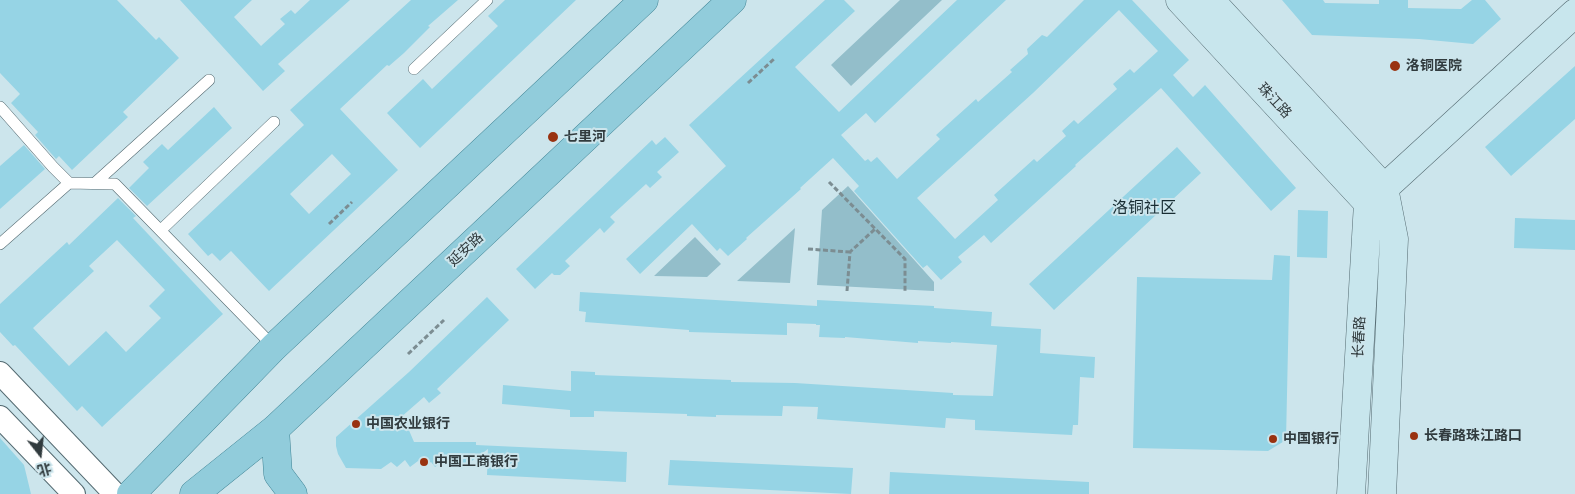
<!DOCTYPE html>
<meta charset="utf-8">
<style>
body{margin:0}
#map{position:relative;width:1575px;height:494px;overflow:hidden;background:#cce5ec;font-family:Signika,"Noto Sans SC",sans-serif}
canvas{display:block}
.north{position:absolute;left:15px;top:429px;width:50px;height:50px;-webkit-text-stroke:4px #cce5ec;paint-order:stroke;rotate:164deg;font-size:14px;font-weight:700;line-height:20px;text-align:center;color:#313b3e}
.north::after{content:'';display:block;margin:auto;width:18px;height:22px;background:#313b3e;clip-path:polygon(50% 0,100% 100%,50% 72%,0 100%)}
</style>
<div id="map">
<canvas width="1575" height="494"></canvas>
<div class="north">北</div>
</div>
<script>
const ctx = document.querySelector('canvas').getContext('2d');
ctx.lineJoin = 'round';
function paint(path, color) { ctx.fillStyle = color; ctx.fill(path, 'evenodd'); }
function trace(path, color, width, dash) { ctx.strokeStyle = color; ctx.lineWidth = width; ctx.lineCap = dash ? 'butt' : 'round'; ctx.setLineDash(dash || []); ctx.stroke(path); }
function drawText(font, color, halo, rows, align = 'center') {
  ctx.font = font + ' Signika,"Noto Sans SC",sans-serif'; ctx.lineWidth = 4; ctx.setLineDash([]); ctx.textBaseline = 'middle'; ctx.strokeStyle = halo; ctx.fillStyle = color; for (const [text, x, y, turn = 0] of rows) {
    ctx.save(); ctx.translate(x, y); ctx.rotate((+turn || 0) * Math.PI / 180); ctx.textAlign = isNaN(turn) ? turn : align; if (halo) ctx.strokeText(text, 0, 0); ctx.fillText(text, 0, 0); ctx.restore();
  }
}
const green = new Path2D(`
 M900,0H942L851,86L831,65Z
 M848,186L934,282V291L817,285L822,210Z
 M795,228L790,283L737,281Z
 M695,237L721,264L707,277L654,276Z`);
const building = new Path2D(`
 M0,0H117L156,40L159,37L179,58L123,112L128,117L72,170L59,156L56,159L35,135L38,132L11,103L20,94L0,73Z
 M180,0H252L234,17L261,46L285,24L280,19L291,10L295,14L310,0H350L278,64L285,71L263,91Z
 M411,0H458L428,26L430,27L404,53L389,66L387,65L340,109L398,170L269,291L231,251L220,261L212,253L208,256L188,234L304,125L290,110ZM332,154L351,174L309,214L290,194Z
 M505,0H576L420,148L387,113L423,79L432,89L498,26L488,16Z
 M825,0H844L855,11L795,67L839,112L957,0H1006L875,123L866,113L841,135L865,161L868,159L871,162L877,157L897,179L940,139L936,135L976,99L978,102L1012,72L1010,70L1028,54L1027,49L1042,35L1047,37L1084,0H1132L1189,60L1173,75L1193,97L1205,85L1296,188L1271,211L1161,88L1075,165L1076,166L991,243L984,235L958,257L962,262L941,280L927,265L923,268L854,191L859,186L833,158L800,188L801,189L746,238L747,239L728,256L720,248L717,251L692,224L640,274L626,259L726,166L689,125ZM1119,10L1158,51L1134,73L1130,69L1113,84L1117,89L1078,124L1074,120L1062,131L1066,136L1037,162L1034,159L994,195L998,200L955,239L917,198L1033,93Z
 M1282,0H1323L1325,3L1379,4V0H1408V8L1461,9L1472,0H1485L1501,19L1473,44L1419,39L1312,35Z
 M1575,66V119L1511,176L1485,147Z
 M214,107L232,128L147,206L129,188L149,168L143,162L162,144L168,150Z
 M665,137L679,152L657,172L662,177L650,188L646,184L610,217L615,222L604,233L600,228L565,261L570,266L560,275H554L552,273L535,289L516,269L652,140L656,145Z
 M24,145L45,169L0,209V166Z
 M1177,147L1201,173L1054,310L1029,284Z
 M118,198L136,216L133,218L223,314L102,427L82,406L77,411L15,345L13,346L0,332V304L67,242L69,245ZM117,240L165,290L149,306L161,318L126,352L106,331L69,366L33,328L94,271L89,266Z
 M1298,210L1328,211L1327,258L1297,257Z
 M1515,218L1575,220V250L1514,248Z
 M1274,255L1290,256L1286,440L1268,451L1133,448L1137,277L1272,280Z
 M580,292L817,306V300L934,306V308L992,312L991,326L1041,329L1040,353L1095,357L1094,378L1080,377L1078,425H1073L1072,435L975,430V420L946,418L945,428L817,419L818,407L783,406L782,416L716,415V417L687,416V414L594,411V417H570V410L502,404L503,385L571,391V371L595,372V375L731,380V382L795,383L953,393V395L993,396L997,345L951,342V343L918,341V343L845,337V338L819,337L820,325H816V324L787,323V335L689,332V330L585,322L586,312L579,311Z
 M487,297L509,320L437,389L441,393L429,403L424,397L400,418L408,428L414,442H476V445L627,452L626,482L487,475L488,449L461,469L457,463L450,469L444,461L435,467L431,462L423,467L418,461L410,467L405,460L397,467L391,462L381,469L346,468L338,454L336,446V437L409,372Z
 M0,438L24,465L31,494H0Z
 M670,460L853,468L851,494L668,485Z
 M890,472L1089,482V494H889Z`);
const path = new Path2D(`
 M748,83L774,59
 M829,182L905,259V293
 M329,224L352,202
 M808,249L850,252
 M847,291L850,252L875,229
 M408,354L444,320`);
const service = new Path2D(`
 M414,69L487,0
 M0,107L53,167L69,183L115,184L274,347
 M95,183L209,80
 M161,230L274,122
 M0,244L69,183`);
const minor = new Path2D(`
 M0,373L115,494
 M0,417L74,494`);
const secondary = new Path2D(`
 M1180,0L1368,203
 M1210,0L1384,188
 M1351,494L1368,203L1575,13
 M1382,494L1394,239L1384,188`);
const primary = new Path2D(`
 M275,429L278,474L293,494
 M131,494L274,347L644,0
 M194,494L275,429L732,0`);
const markers = [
 [1395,66,6,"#993210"],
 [553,137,6,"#993210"],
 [356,424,5,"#993210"],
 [1414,436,5,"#993210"],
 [1273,439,5,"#993210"],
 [424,462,5,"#993210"]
];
const poiNames = [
 ["洛铜医院",1406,66],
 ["七里河",564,137],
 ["中国农业银行",366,424],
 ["长春路珠江路口",1424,436],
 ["中国银行",1283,439],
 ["中国工商银行",434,462]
];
const streetNames = [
 ["珠江路",1274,101,47],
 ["延安路",466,250,-43],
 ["长春路",1360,337,-87]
];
const quarterNames = [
 ["洛铜社区",1144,209]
];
paint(green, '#93beca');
paint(building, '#96d4e5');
trace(service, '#546a71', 12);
trace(minor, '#546a71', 24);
trace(secondary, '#546a71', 29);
trace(primary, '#3f8394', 29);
trace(path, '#7c8d92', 3, [5, 2.5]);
trace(service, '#fff', 11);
trace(minor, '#fff', 22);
trace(secondary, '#c8e6ed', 28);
trace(primary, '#91ccdb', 28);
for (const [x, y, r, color] of markers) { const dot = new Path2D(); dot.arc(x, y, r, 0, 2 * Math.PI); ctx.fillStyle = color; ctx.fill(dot); trace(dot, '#cce5ec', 2); }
drawText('bold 14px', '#313b3e', '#cce5ec', poiNames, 'left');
drawText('14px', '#313b3e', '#cce5ec', streetNames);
drawText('16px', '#182d33', '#cce5ec', quarterNames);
</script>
